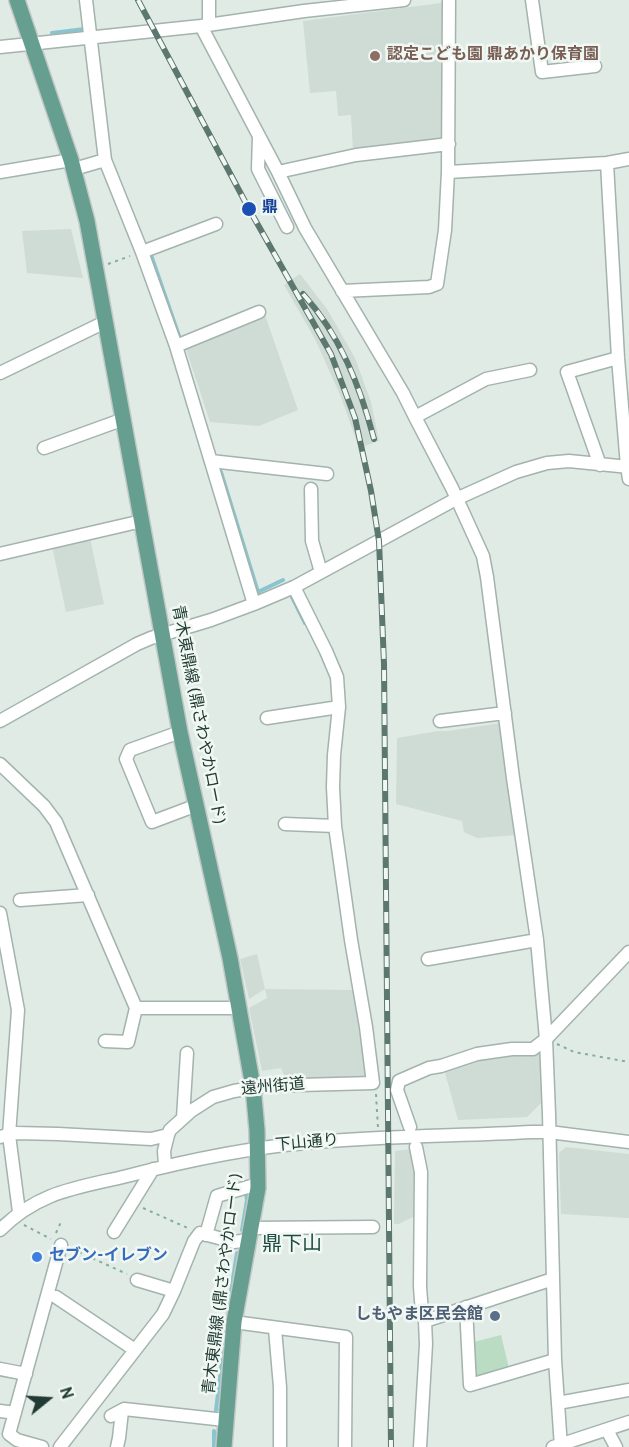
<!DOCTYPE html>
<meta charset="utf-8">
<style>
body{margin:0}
#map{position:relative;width:629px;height:1447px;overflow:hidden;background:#e0ebe6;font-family:Overpass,sans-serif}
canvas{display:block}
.north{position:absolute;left:18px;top:1369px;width:60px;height:60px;-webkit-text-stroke:4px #f1f8f4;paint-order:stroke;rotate:72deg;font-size:16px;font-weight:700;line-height:24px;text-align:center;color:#213b34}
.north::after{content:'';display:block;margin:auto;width:21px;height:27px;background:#213b34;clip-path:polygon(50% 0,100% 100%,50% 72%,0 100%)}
</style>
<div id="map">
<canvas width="629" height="1447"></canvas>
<div class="north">N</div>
</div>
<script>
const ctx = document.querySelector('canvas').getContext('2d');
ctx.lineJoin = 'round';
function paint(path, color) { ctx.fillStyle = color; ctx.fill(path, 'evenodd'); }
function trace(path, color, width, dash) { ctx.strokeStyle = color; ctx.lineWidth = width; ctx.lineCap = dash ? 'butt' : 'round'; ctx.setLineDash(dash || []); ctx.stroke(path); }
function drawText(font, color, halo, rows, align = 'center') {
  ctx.font = font + ' Overpass,"Noto Sans JP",sans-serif'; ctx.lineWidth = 5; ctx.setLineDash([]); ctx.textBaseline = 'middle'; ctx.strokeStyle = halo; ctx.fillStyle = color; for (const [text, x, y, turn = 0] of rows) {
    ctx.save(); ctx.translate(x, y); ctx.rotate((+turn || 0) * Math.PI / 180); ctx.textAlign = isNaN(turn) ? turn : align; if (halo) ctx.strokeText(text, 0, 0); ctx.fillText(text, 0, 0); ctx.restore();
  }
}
const built = new Path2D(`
 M441,3L444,7V139L353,150L351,115L338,116L336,91L310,93L303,21Z
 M71,229L83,278L27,273L22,231Z
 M300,274L327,309L355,358L371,402L379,441L359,448L341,397L315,339L284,285Z
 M265,315L298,410L259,426L210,422L186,349Z
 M90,538L104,604L66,612L52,546Z
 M501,723L517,835L477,838L464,832L462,821L396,804L397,738L438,731H448Z
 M257,954L265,989L353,990L366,1079L285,1077L281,1068L262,1071L249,1008L267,998L265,989L249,999L240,959Z
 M539,1050L542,1102L527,1117L458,1120L444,1069L484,1057Z
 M566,1147L629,1154V1218L561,1214L559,1153Z
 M413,1149L419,1214L399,1224H394L395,1151Z`);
const green = new Path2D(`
 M501,1335L509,1368L473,1377L470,1343Z`);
const stream = new Path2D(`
 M52,33L85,29V28
 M151,255L179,336
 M221,472L258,592L283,580
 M292,597L305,623
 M242,1230L247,1200L246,1193H244
 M228,1311L237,1253
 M216,1410L227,1322
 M214,1447V1431`);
const path = new Path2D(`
 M108,264L130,256
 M557,1044L574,1052L629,1062
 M376,1094L378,1128
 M143,1208L190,1229
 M24,1225L51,1239
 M56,1233L61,1222
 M72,1249L127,1274`);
const minor = new Path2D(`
 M86,0L105,160L142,252L176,346L254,604
 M209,0V24
 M449,0L448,172L607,163L629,159
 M532,0L542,72L595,66
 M201,26L304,11L404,0
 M0,47L201,26L278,172L305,228L403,393L415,417L452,488L483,556L487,577L513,778L537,940L546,1039L549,1114L555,1360L561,1447
 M259,136L258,169L287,227
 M607,163L618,358L627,466L629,479
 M74,169L105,160
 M0,172L71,160
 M278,172L356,155L449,144
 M142,252L216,224
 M342,291L429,287L437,284L445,230L448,172
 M176,346L259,312
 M0,373L105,322
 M415,417L486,379L530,370
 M44,448L124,419
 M211,461L327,474
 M600,465L567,372L618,358
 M311,489L312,541L321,572
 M0,554L142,521
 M267,718L339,707
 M0,721L137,644L151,638L211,620L254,604L294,587L456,499L516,472L547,463L569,461L629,467
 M440,721L505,713
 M180,732L130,750L126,759L152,822L197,805
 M0,764L44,806L56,822L136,1008H238
 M285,824L335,826
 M20,900L88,895
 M0,913L18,1010L9,1135L19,1212
 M428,959L537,940
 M105,1041L128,1042L136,1008
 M183,1118L187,1053
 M410,1127L397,1090L399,1081L429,1068L441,1066L477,1054L512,1049H533L546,1039L629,952
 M0,1137L16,1133L58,1134L151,1139L168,1135L170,1130L191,1111L213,1097L234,1091L264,1086L373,1083L366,1027L351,940L335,826L333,787L334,755L339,707L337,677L326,651L294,587
 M416,1147L421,1172L420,1287L422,1313L425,1321L426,1344L420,1447
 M165,1165L164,1151L168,1135
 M251,1228L373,1227
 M0,1230C39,1191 77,1188 127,1176C185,1161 245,1148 306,1143C381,1136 457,1136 532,1132H549L629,1142
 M114,1232L153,1169
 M206,1235L217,1196L258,1184
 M137,1280L174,1291
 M56,1297L135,1350
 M466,1307L470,1385L555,1360
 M425,1321L553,1279
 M234,1322L346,1337L345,1447
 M275,1329L280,1387V1447
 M0,1369L26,1374
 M558,1403L629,1390
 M0,1411L15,1413
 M111,1416L124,1409L225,1420
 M607,1430L616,1447
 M42,1447L17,1440L9,1434L61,1245
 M60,1447L163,1314L174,1291L194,1241L200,1233L234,1242L248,1240
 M117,1447L119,1438L122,1411
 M553,1447L629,1422`);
const major = new Path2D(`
 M17,0L71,160L87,221L180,732L230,958L253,1087L257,1130L258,1188L234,1322L224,1447`);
const rail = new Path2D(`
 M138,0L249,209L331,354L355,418L371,491L379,541L384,664L391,1447
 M303,294C340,335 360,386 374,439`);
const markers = [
 [375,56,6,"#8d6e63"],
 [249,209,8,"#1a4fb4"],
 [37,1257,6,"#3f7fe0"],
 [495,1316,6,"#5c6f8a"]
];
const educationNames = [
 ["認定こども園 鼎あかり保育園",387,56]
];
const transitNames = [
 ["鼎",262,209]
];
const streetNames = [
 ["青木東鼎線 (鼎さわやかロード)",197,715,79],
 ["遠州街道",273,1088,-5],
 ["下山通り",307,1144,-5],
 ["青木東鼎線 (鼎さわやかロード)",224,1284,-83]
];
const shopNames = [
 ["セブン-イレブン",49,1257]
];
const serviceNames = [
 ["しもやま区民会館",483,1316]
];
const quarterNames = [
 ["鼎下山",292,1246]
];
paint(built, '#cfdbd5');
paint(green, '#badcc2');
trace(stream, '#89c5cf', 4);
trace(minor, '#a3b3ad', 15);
trace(major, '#c1c8c6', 18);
trace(path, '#82ae9f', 2, [3, 4.5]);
trace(minor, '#fff', 12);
trace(major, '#669f90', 15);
trace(rail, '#5c776f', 6);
trace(rail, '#f1f8f4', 4, [11]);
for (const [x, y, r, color] of markers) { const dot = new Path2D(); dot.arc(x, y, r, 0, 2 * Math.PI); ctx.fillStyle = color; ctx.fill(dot); trace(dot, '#f1f8f4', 2); }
drawText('bold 16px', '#785e54', '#f1f8f4', educationNames, 'left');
drawText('bold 16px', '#164399', '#f1f8f4', transitNames, 'left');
drawText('16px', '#213b34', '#f1f8f4', streetNames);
drawText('bold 16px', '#366cbe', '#f1f8f4', shopNames, 'left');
drawText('bold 16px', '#4e5e75', '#f1f8f4', serviceNames, 'right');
drawText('20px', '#1e4c40', '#f1f8f4', quarterNames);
</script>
